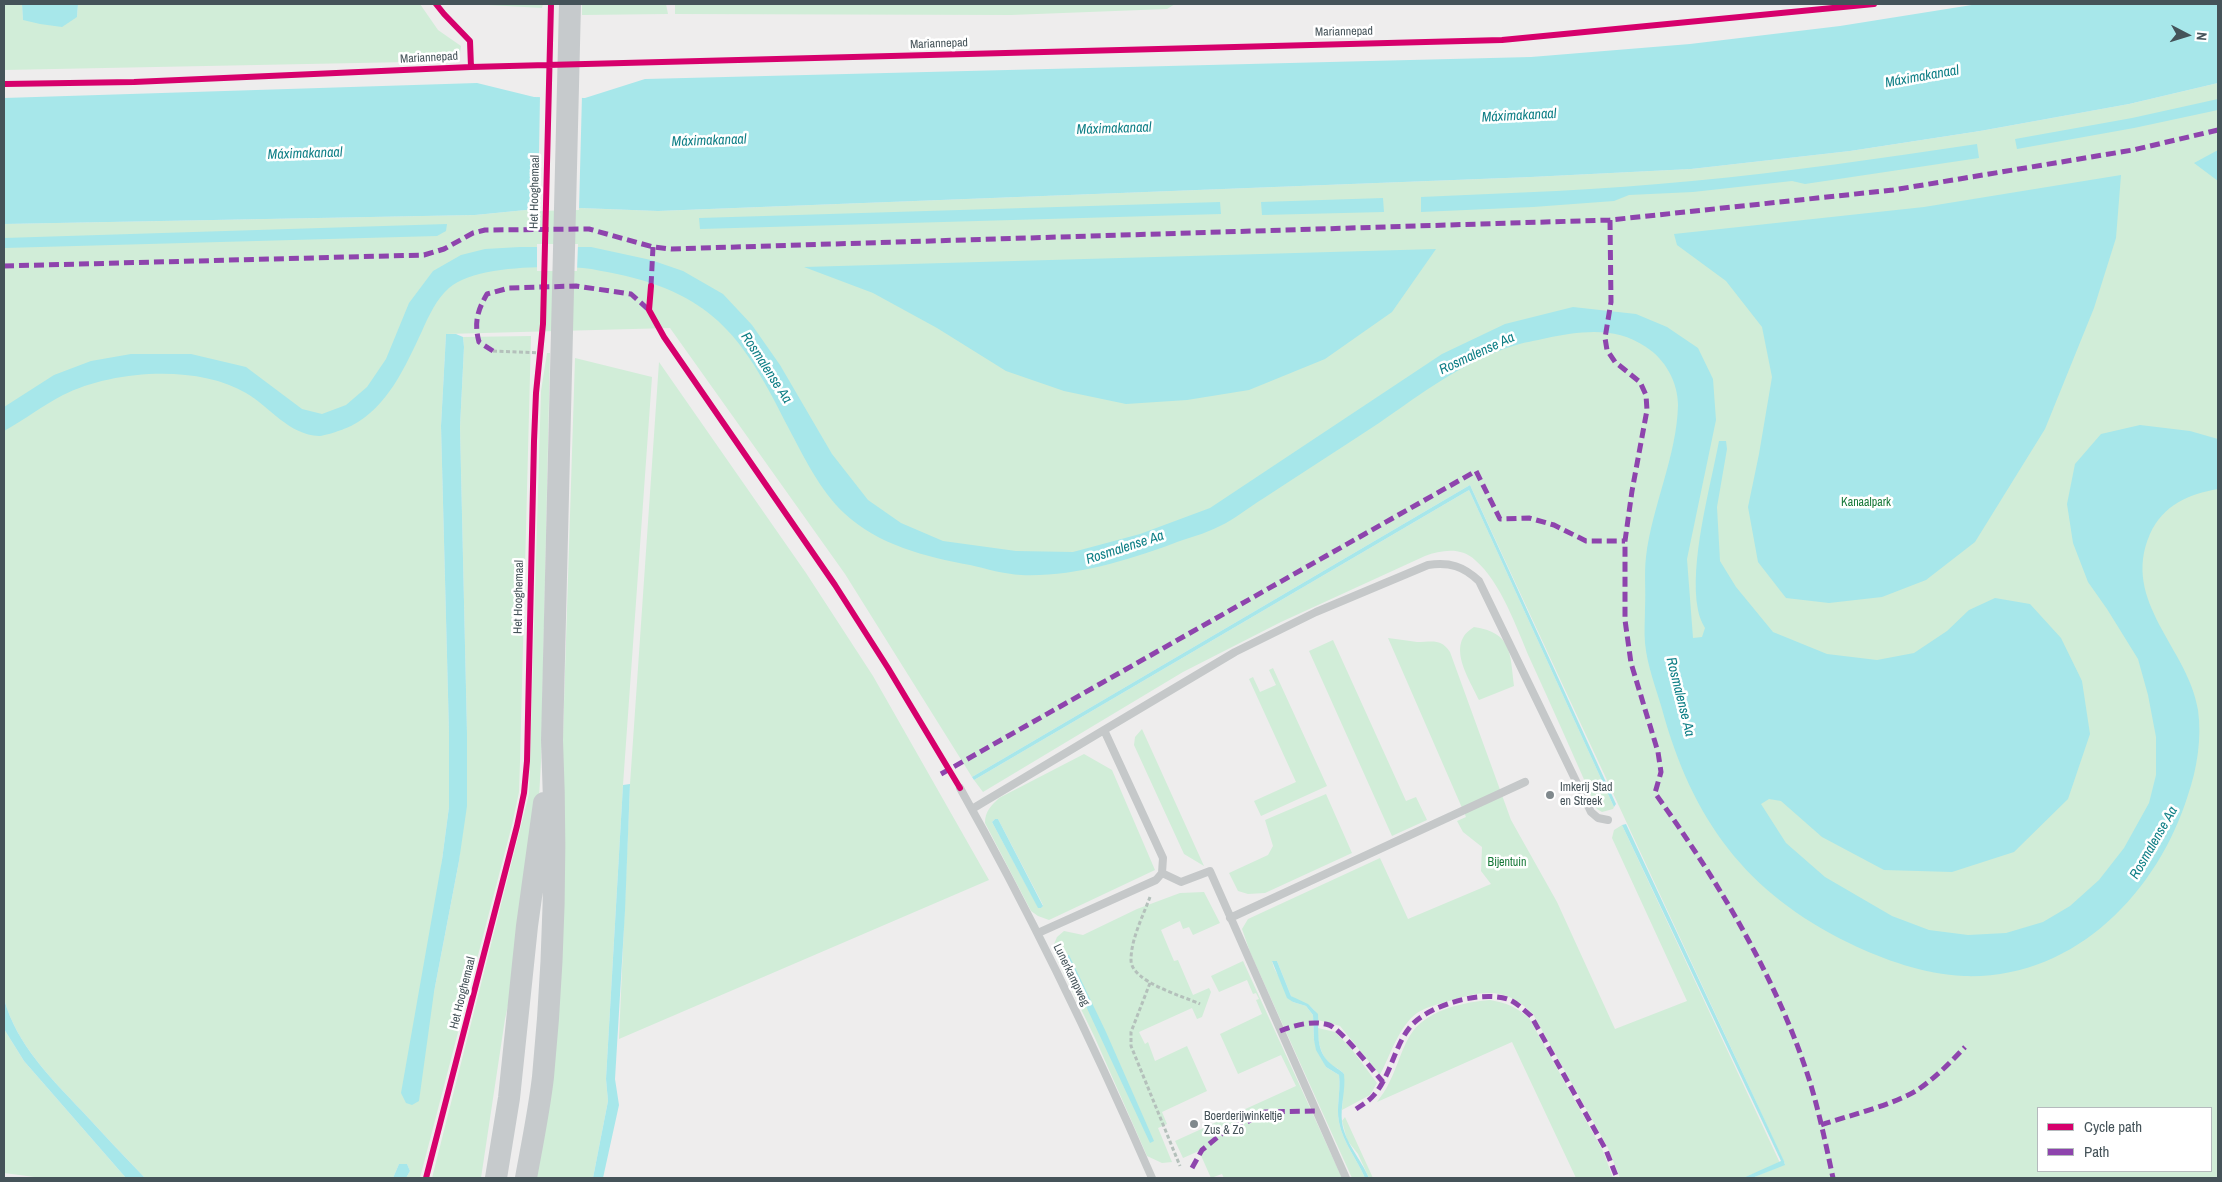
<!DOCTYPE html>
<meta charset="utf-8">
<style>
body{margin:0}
#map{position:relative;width:2222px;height:1182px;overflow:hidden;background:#eeeded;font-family:"Archivo Narrow",sans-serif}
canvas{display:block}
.frame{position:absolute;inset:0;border:5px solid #455359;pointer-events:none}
.legend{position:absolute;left:2037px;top:1107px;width:175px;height:65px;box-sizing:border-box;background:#fff;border:1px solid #b5babd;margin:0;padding:6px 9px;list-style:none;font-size:15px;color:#455359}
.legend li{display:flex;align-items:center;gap:10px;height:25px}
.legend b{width:25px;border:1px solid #b5babd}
.north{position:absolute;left:2162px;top:10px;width:50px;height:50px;-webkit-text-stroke:4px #fff;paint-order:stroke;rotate:95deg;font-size:14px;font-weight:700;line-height:20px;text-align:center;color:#455359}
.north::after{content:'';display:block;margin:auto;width:18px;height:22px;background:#455359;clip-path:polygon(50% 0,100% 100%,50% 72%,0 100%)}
</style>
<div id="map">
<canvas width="2222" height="1182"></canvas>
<div class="frame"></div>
<ul class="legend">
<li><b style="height:6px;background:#d6006c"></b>Cycle path</li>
<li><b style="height:6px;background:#8e44ad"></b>Path</li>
</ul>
<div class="north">N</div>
</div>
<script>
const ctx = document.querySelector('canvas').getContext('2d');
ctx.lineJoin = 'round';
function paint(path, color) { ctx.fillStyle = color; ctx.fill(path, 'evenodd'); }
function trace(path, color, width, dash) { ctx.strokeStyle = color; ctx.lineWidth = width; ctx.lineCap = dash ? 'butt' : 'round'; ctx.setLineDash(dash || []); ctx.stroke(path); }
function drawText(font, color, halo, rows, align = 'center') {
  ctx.font = font + ' "Archivo Narrow",sans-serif'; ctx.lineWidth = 5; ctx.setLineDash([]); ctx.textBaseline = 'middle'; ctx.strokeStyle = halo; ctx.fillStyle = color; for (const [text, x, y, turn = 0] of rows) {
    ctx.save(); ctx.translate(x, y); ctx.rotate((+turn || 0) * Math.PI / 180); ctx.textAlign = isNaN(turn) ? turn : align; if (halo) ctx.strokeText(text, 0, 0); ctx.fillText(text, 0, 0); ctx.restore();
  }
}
const green = new Path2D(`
 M4,4H22L23,20L77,17L78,4H420L438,30L461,46L459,61L4,70Z
 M470,4H543L542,8Z
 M582,4H666L668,14L582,15Z
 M675,4H1175L1167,9L1011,15L675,14Z
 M2218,83V1178H1752L1785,1164L1470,485L972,777L845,574L670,328L446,334L441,426L449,733V807L442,860L434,992L459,861L467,733L460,427L464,347L463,337L531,336L520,762L519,792L512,825L420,1178H406L410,1171L407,1164H399L393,1178H145C124,1156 103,1134 82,1111C50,1077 17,1045 4,999V224L475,215L536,209L580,208L658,211L1531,177L1691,169L1850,151L1980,131L2129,104ZM2038,1108H2211V1171H2038Z
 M547,353H550L541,762L539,797L517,965L505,1019L481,1178H432L529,794L541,391Z
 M575,358L652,377L623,785L606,1079L608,1101L593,1178H532L563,735Z
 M659,362L806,573L873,676L989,880L619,1039L630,784Z
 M1469,490L1614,807L1613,809L1602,812L1597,809C1575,759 1553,709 1530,659C1517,629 1501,582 1475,560C1461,547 1442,550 1425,556L1281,622L1183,672L983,792L974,780Z
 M1474,627C1512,633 1510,652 1514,686L1479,700C1469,678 1445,644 1474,627Z
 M1388,638C1398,639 1408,641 1417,642C1432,642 1441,638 1450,652L1511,820L1557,902L1615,1029L1687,1001L1612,838L1614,830L1622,825L1780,1163L1743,1178H1620L1608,1148L1533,1014C1506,987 1484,990 1449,1001C1439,1004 1426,1007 1417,1013C1399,1026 1390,1056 1380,1075L1340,1026L1318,1020C1317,1005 1302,1004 1291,996L1277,961H1272L1274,968L1293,1002L1306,1006L1313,1015L1314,1040L1326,1067L1339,1075C1341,1091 1336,1107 1339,1122C1343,1143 1357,1159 1365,1178H1352L1250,952L1242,929L1248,919L1380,858L1408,919L1491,884L1481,871L1482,847L1463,832L1457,821L1466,817Z
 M1333,640L1406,801L1416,797L1427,820L1392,836L1309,651Z
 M1273,668L1327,786L1261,816L1254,801L1296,782L1249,679L1253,677L1260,692L1276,685L1269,670Z
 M1142,729L1204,866L1184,854L1134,745L1135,737Z
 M1084,754L1112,770L1155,870L1049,920L1038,916L1031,911L985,823C985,811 991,806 999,798ZM995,819H998L1043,905L1041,908L1038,907L992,822Z
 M1326,794L1352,853L1265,893L1248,894L1238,891L1229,873L1268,855L1273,846L1265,820Z
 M1204,892L1220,923L1193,935L1189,927L1183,929L1180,921L1161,930L1174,961L1178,960L1193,995L1209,988L1211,992L1202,1017L1197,1019L1192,1008L1139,1032L1145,1044L1148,1042L1155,1061L1187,1046L1207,1091L1162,1112L1167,1124L1158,1128L1172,1162L1162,1163L1147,1156L1095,1038L1052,949L1057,937L1064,931L1083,935L1137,909L1180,893Z
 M1243,961L1342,1178H1224L1222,1174L1211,1178L1199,1151L1183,1158L1175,1141L1296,1086L1281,1055L1238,1074L1220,1034L1262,1014L1256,1000L1259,999L1256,993L1253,994L1247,980L1219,992L1211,976Z
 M1490,1000C1507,1003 1516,1007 1529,1018L1603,1151L1613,1178H1576L1512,1042L1377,1102C1381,1096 1386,1090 1389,1083C1398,1066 1402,1046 1413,1031C1430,1009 1465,1002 1490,1000Z
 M1318,1028L1335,1032L1350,1047L1377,1083L1370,1095L1342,1110L1344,1074C1340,1069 1336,1068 1331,1065C1321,1057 1317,1040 1318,1028Z
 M4,1029L24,1061L126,1178H42L4,1173Z
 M1345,1117L1373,1178H1369L1358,1154L1347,1140L1342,1121Z`);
const water = new Path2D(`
 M22,4H78L77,17L62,27L40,24L23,20Z
 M1978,4H2218V83L2129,104L1980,131L1850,151L1691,169L1531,177L658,211L580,208L536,209L475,215L4,224V98L477,83L534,97L585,98L645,79L1531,57L1690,44L1840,26Z
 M2218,99V110L2134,128L2017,149L2015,139L2132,118Z
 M1977,144L1979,158L1805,184L1792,181L1693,192L1629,195L1614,201L1533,207L1421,212V197C1511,193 1602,190 1692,181C1787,172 1882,158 1977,144Z
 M2218,150V181L2194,163Z
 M2121,175L2116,238L2094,308L2045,429L1975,542L1926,580L1882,597L1829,603L1786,598L1758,562L1748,507L1759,454L1772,377L1762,327L1726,281L1677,245L1674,234L1924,207Z
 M1383,198L1384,212L1262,215L1261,202Z
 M1220,202L1221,214L700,229L699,218Z
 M447,224L446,231L437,236L4,248V238Z
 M520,247H591L651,260L683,271L723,294L752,325L780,365L832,454L868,500L901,523L943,541L1016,551L1073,552L1140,534L1210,508L1442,354L1505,324L1573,307L1636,314L1667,327L1698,348L1713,379L1716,420L1687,559L1693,638L1702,637L1705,628C1702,623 1699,616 1698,610C1689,563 1710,489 1719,441H1726L1727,449L1717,507L1720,561L1736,587L1773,632L1827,654L1877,660L1914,653L1947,631L1969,610L1995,598L2030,604L2061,638L2082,681L2090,734L2068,799L2014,852L1952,872L1884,870L1822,837L1781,801L1769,799L1761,804L1786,843L1825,877L1892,916L1929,930L1968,935L2006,933L2043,922L2070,906L2099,880L2124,848L2149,803L2156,775V737L2148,695L2138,659L2107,609L2088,582L2073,543L2067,504L2075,464L2101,434L2140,425L2190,431L2218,439V489C2189,494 2163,505 2150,534C2120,602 2189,649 2198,710C2202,738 2197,769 2188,795C2157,894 2073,980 1964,976C1924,974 1884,960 1849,943C1746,893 1692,819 1662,709C1656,688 1647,665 1645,643C1644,631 1645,620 1645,608C1646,591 1644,573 1646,557C1652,506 1677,456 1678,405C1678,382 1665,359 1646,347C1616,326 1580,331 1547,338C1535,341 1524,342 1513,346C1464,361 1421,394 1379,423C1341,448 1302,473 1264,498C1249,507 1235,519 1220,526C1205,534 1187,538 1172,544C1122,562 1073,577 1021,575C1004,574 987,569 970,565C926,557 878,545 844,513C819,489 804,457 788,427C745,341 716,295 617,274C606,272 594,269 583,268C550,266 475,265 449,288C437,298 428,317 422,331C405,367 388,407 351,426C345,429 325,436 319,436C289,435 270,407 246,393C198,364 112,370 63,395C42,406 24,420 4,431V407L54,375L91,361L131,354H191L246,367L302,409L322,414L346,405L367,387L386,359L409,303L433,271L461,255L485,249Z
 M1436,249L1392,312L1325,359L1249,390L1187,400L1126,404L1064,391L1006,371L937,328L873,293L804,267Z
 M446,334H456L463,337L464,347L460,427L467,733V806L459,861L434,992L419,1101L412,1105L406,1103L401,1093L442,860L449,807V733L441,426Z
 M1470,485L1616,804L1614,807L1469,490L974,780L972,777Z
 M630,784L625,911L615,1079L619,1105L603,1178H593L608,1101L606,1079L623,785Z
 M995,819H998L1043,906L1041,908H1038L992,822Z
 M1626,824L1784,1161L1785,1165L1752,1178H1743L1781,1161L1622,825Z
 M1065,955H1069L1106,1032L1154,1141L1150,1143L1063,957Z
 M1272,961H1277L1291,996L1308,1004L1318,1014C1319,1032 1315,1051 1331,1064C1335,1068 1340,1069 1344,1074C1346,1090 1340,1106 1342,1122C1345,1143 1361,1159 1369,1178H1365C1357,1159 1343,1143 1339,1122C1336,1107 1341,1091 1339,1075L1326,1067L1316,1050L1314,1040L1313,1015L1306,1006L1293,1002L1287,998Z
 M4,999C17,1045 50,1077 82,1111C103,1134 124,1156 145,1178H126L24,1061L4,1029Z
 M399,1164H407L410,1171L406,1178H393Z`);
const pier = new Path2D(`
 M540,95H582L579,210L538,211Z
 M537,244H578L577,271H537Z`);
const path = new Path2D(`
 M493,351L541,353
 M1150,897C1143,916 1131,939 1131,960C1131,982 1183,996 1200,1004
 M1150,983L1131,1032V1046L1180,1166`);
const lane = new Path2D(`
 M960,788C1031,914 1094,1045 1152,1178
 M972,809L1104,730
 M1162,873L1181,882L1210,871L1346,1178
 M1230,918L1525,782
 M1038,933L1156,880L1162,873L1163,858L1104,730L1235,652L1316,612L1428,565C1450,562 1463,566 1479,581L1591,812L1598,818L1608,820`);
const secondary = new Path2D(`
 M496,1178L509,1098L527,926L544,803
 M526,1178C532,1145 539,1111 543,1077C554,965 557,853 552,740L570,4`);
const quiet = new Path2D(`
 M1610,220L1611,302L1605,338L1607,350L1615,362L1640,382L1646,395L1647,410L1632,491L1625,541V620L1631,663L1658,752L1661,772L1655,793C1717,880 1776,976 1809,1079C1819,1111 1826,1145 1833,1178
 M4,266L424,255L444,249L473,233L485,230L589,229L653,247L671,249L1610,220L1893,190L2133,150L2218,130
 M651,286L653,247
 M493,351L479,342C474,323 477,311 487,294L509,288L576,286L631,294L649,310
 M941,774L1476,471L1500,519L1529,518L1554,525L1586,541H1625
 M1280,1031C1295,1025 1313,1020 1329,1025C1341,1029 1373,1071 1383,1082
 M1356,1109C1362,1105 1369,1101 1374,1095C1391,1075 1394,1047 1410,1027C1428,1005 1483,989 1510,1000C1518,1004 1524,1010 1531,1016L1606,1150L1617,1178
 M1821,1125C1850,1115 1894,1105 1919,1089C1936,1077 1951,1062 1965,1047
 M1192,1168L1202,1150L1230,1127L1245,1123L1265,1112L1315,1111`);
const cycleway = new Path2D(`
 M436,4L444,14L470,41L471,67
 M4,84L134,82L471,67L1502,40L1874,4
 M651,286L649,310L664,337L835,585L888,668L960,788
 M426,1178L517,826L524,793L527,761L534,441L536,393L543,324L551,4`);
const markers = [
 [1550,795,5,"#80898d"],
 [1194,1124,5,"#80898d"]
];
const streetNames = [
 ["Mariannepad",1344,32,-1],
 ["Mariannepad",939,44,-2],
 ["Mariannepad",429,58,-3],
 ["Het Hooghemaal",535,192,-89],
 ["Het Hooghemaal",519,597,-89],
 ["Lunerkampweg",1071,975,64],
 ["Het Hooghemaal",463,993,-76]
];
const parkNames = [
 ["Kanaalpark",1866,503],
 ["Bijentuin",1507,863]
];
const poiNames = [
 ["Imkerij Stad",1560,788],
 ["en Streek",1560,802],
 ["Boerderijwinkeltje",1204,1117],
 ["Zus & Zo",1204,1131]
];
const waterNames = [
 ["Máximakanaal",1922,77,-10],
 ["Máximakanaal",1519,116,-3],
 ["Máximakanaal",1114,129,-2],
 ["Máximakanaal",709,141,-2],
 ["Máximakanaal",305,154,-2],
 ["Rosmalense Aa",1477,354,-25],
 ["Rosmalense Aa",766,368,57],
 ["Rosmalense Aa",1125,548,-18],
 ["Rosmalense Aa",1680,697,76],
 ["Rosmalense Aa",2154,843,-60]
];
paint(green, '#d1edd8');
paint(water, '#a7e7ea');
paint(pier, '#eeeded');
trace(path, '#b4c0bb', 3, [4, 2.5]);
trace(lane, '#c5c8c9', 8);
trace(secondary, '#c6cacc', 22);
trace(quiet, '#8e44ad', 5, [10, 5]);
trace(cycleway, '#d6006c', 6);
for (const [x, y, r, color] of markers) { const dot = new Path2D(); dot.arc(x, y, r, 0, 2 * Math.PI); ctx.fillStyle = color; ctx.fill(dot); trace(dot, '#fff', 2); }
drawText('12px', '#455359', '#fff', streetNames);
drawText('12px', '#187939', '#fff', parkNames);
drawText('12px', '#455359', '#fff', poiNames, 'left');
drawText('italic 14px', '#0f7f86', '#fff', waterNames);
</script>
